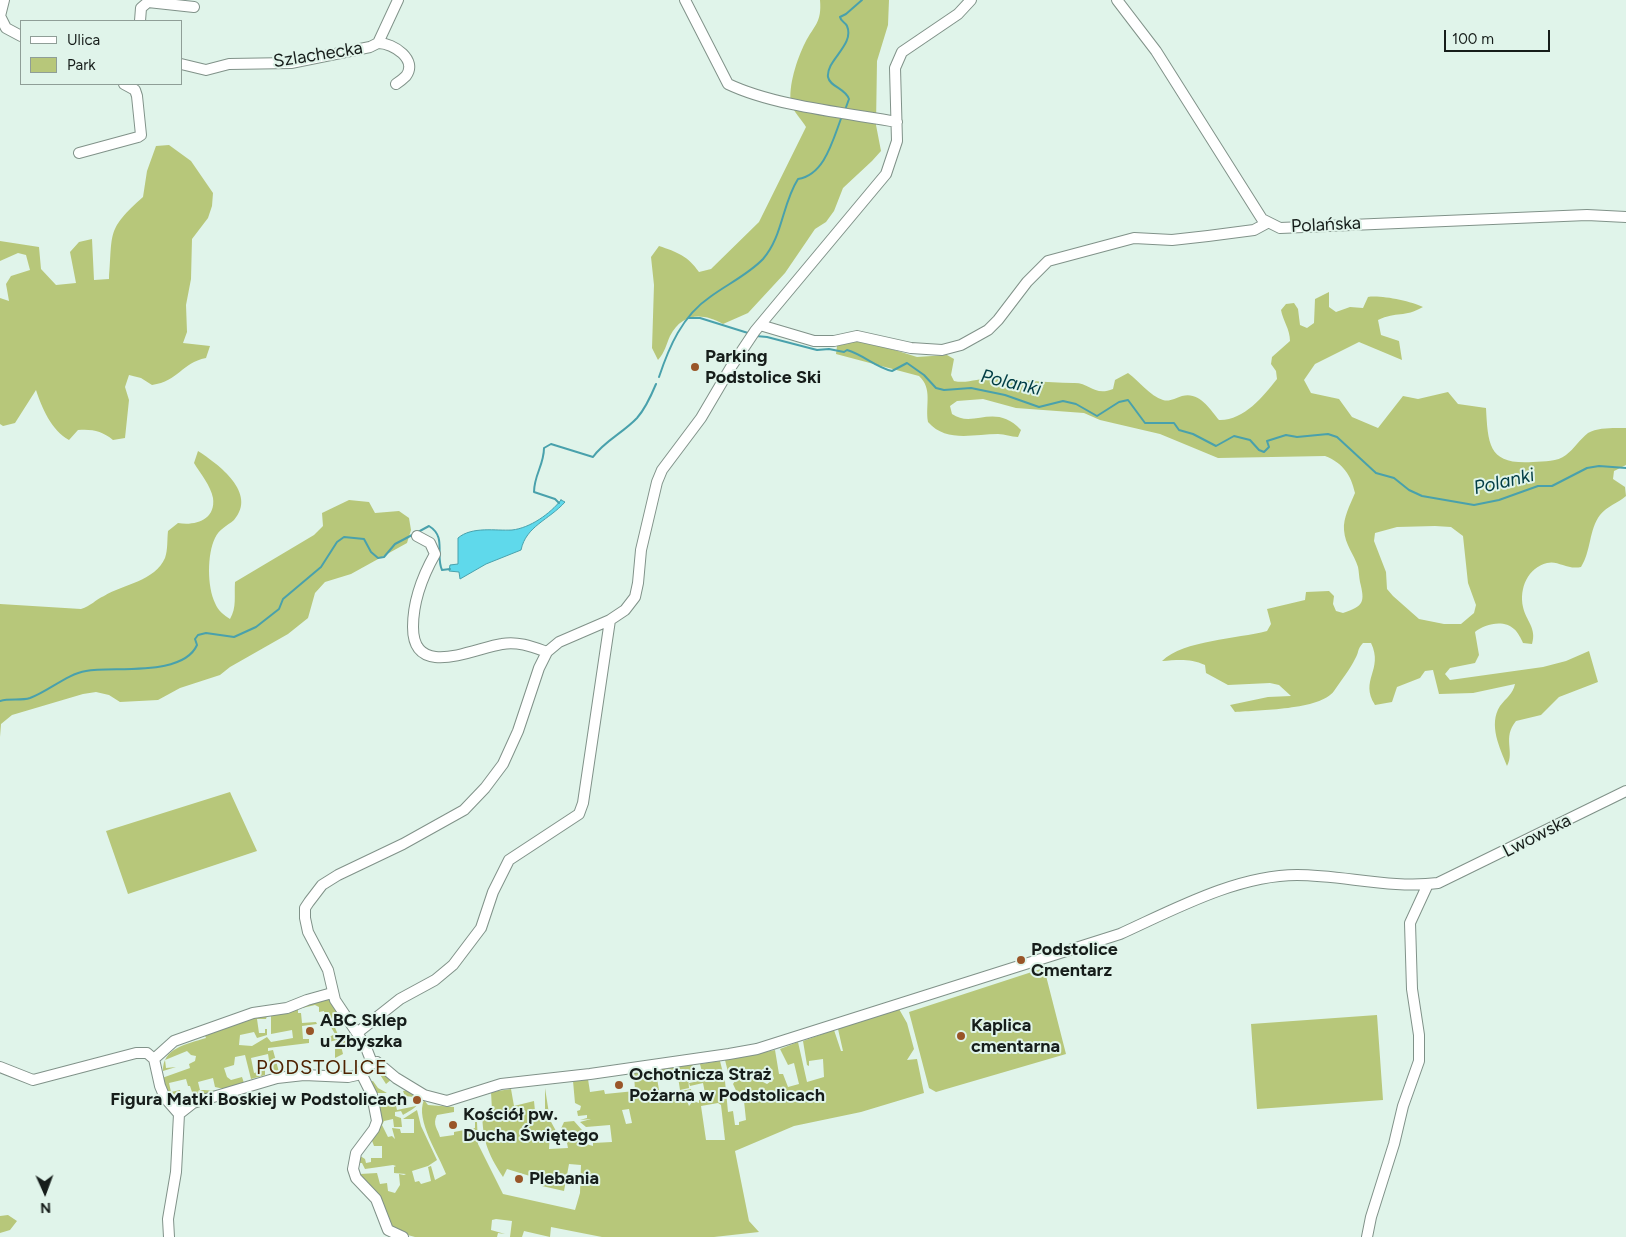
<!DOCTYPE html>
<meta charset="utf-8">
<style>
body{margin:0}
#map{position:relative;width:1626px;height:1237px;overflow:hidden;background:#e0f4ea;font-family:Figtree,sans-serif}
canvas{display:block}
.legend{position:absolute;left:20px;top:20px;width:162px;height:65px;box-sizing:border-box;background:#e0f4ea;border:1px solid #8f9e97;margin:0;padding:6px 9px;list-style:none;font-size:15px;color:#161d1a}
.legend li{display:flex;align-items:center;gap:10px;height:25px}
.legend b{width:25px;border:1px solid #8f9e97}
.north{position:absolute;left:20px;top:1167px;width:50px;height:50px;-webkit-text-stroke:4px #e0f4ea;paint-order:stroke;rotate:178deg;font-size:14px;font-weight:700;line-height:20px;text-align:center;color:#161d1a}
.north::after{content:'';display:block;margin:auto;width:18px;height:22px;background:#161d1a;clip-path:polygon(50% 0,100% 100%,50% 72%,0 100%)}
.scale{position:absolute;left:1444px;top:30px;width:106px;height:22px;box-sizing:border-box;border:2px solid #161d1a;border-top:0;padding-left:6px;font-size:15px;line-height:18px;white-space:nowrap;color:#161d1a;-webkit-text-stroke:4px #e0f4ea;paint-order:stroke}
</style>
<div id="map">
<canvas width="1626" height="1237"></canvas>
<ul class="legend">
<li><b style="height:6px;background:#fff"></b>Ulica</li>
<li><b style="height:14px;background:#b7c77a"></b>Park</li>
</ul>
<div class="north">N</div>
<div class="scale">100 m</div>
</div>
<script>
const ctx = document.querySelector('canvas').getContext('2d');
ctx.lineJoin = 'round';
function paint(path, color) { ctx.fillStyle = color; ctx.fill(path, 'evenodd'); }
function trace(path, color, width, dash) { ctx.strokeStyle = color; ctx.lineWidth = width; ctx.lineCap = dash ? 'butt' : 'round'; ctx.setLineDash(dash || []); ctx.stroke(path); }
function drawText(font, color, halo, rows, align = 'center') {
  ctx.font = font + ' Figtree,sans-serif'; ctx.lineWidth = 4; ctx.setLineDash([]); ctx.textBaseline = 'middle'; ctx.strokeStyle = halo; ctx.fillStyle = color; for (const [text, x, y, turn = 0] of rows) {
    ctx.save(); ctx.translate(x, y); ctx.rotate((+turn || 0) * Math.PI / 180); ctx.textAlign = isNaN(turn) ? turn : align; if (halo) ctx.strokeText(text, 0, 0); ctx.fillText(text, 0, 0); ctx.restore();
  }
}
const green = new Path2D(`
 M820,0H889L888,25L877,61L876,125L881,151L872,161L843,188L834,211L826,222L815,229L785,273L748,313L723,324C702,312 682,313 670,336C666,345 665,352 658,360L652,348L654,285L651,257L659,246C677,252 688,256 699,272L711,269L759,222L806,127C802,120 793,111 791,104C788,86 797,59 805,43C814,25 822,23 820,0Z
 M169,145L191,161L213,193L212,206L208,218L192,239L191,279L186,305L187,332L183,343L210,346L206,358C181,363 179,381 152,385L141,378L129,375L125,387L129,400L125,438L113,440C102,431 93,429 78,430L69,440C51,430 42,408 36,390L15,423L3,426L0,424V298L9,301L6,284L11,276L30,270L26,255L18,253L0,261V241L39,247L41,269L56,285L76,283L70,252L79,242L92,239L94,280L109,279C113,232 106,230 143,197L147,171L156,146Z
 M1329,292V307L1336,312L1350,307L1363,308L1368,297C1381,295 1410,301 1423,307C1404,318 1397,311 1378,320L1381,335L1399,341L1402,360L1359,342L1315,364L1304,380L1311,393L1339,399L1352,417L1378,428L1403,396L1418,399L1448,392L1458,404L1486,408C1488,446 1489,465 1533,462C1545,461 1557,462 1566,455C1574,449 1580,439 1588,433C1599,427 1614,428 1626,428V465L1614,471L1613,479L1625,487L1626,496C1618,503 1607,506 1600,515C1589,529 1591,552 1581,567C1567,570 1558,560 1547,563C1528,568 1519,588 1523,607C1526,621 1537,628 1532,644L1523,643C1521,639 1518,632 1514,629C1504,619 1484,624 1475,632L1479,655L1475,663L1450,668L1445,674L1450,680L1543,667L1566,661L1589,651L1598,682L1559,697L1541,715L1516,721C1502,738 1515,751 1507,766C1500,748 1488,725 1500,706C1506,698 1513,694 1515,684L1473,693L1439,694L1433,670L1425,671L1420,678L1397,687L1392,702L1375,705C1359,680 1384,670 1371,643H1363C1357,649 1359,653 1355,659C1351,668 1340,682 1334,691C1321,710 1258,710 1235,712L1230,705L1268,697L1291,696L1279,685L1270,683L1228,685L1206,673L1205,665C1190,658 1177,660 1162,661C1184,640 1237,639 1267,631L1271,624L1267,609L1305,600L1306,592L1329,591L1334,596L1333,604L1336,611L1343,613C1364,606 1365,602 1360,582C1359,577 1359,572 1358,567C1354,554 1345,545 1344,530C1343,518 1350,505 1355,493C1351,475 1343,463 1325,456L1218,458L1160,434L1100,420L1084,413L1016,408L983,399L957,401L950,406L952,414C973,429 995,402 1021,430L1018,437C1011,437 1005,434 998,434C974,434 946,443 928,422C925,405 933,389 919,376L836,354L837,346L851,339L866,341L917,357L947,355L954,359L951,375L954,381C967,384 979,378 992,378C1019,379 1046,383 1073,383C1090,382 1094,397 1113,389L1115,380L1128,373C1139,381 1150,396 1163,400C1170,402 1175,398 1182,396C1199,391 1210,409 1219,420C1243,421 1263,397 1277,379L1276,371L1271,364L1272,357L1290,341C1290,329 1283,321 1281,310L1286,304L1294,303L1298,309L1300,325L1307,328L1314,323L1315,299ZM1435,526L1451,527L1463,536L1468,583L1476,605L1474,613L1461,624H1444L1419,619L1393,596L1387,589L1386,572L1374,541L1375,533L1397,527Z
 M198,451C218,464 258,493 234,520C227,526 219,529 215,538C207,554 207,587 215,603C218,611 224,615 230,619C237,607 234,596 235,582L314,535L323,526L322,513L349,500L369,502L375,513L399,511L409,518L411,530L407,543L351,574L325,582L315,593L308,618L288,634L230,667L220,675L180,688L158,700L120,702L109,695L96,692L83,694L12,715L1,724L0,737V604L81,609C91,606 95,600 104,596C124,584 155,581 165,558C168,550 167,539 168,531L178,523C195,526 216,520 213,498C211,486 200,473 194,463Z
 M230,792L257,851L128,894L106,831Z
 M1044,968L1066,1054L936,1092L929,1088L909,1012Z
 M328,998L347,1022L341,1025L338,1016H333L332,1021L340,1039L329,1042L327,1038L335,1034L325,1017L324,1011L319,1012V1007L315,1005L298,1009V1013H301L302,1023L316,1022L317,1024L302,1026L303,1039H309V1043L268,1048V1051L273,1050L279,1072L271,1073L268,1054L251,1058L254,1073L265,1070V1075L251,1079L245,1055L235,1057L234,1065L224,1068L227,1077L231,1080L242,1077L244,1083L224,1089L215,1087L213,1078L198,1082L200,1090L196,1092L203,1090L218,1091L180,1105L193,1095L190,1086H188L186,1079L169,1083L171,1092L180,1090L181,1099L176,1104H172L162,1078L190,1068L189,1064L195,1061L196,1056L191,1055L187,1051L165,1060L166,1068L176,1067L163,1071C162,1048 187,1044 206,1038L204,1033L245,1019L267,1016L266,1019H257L259,1033H265V1029H267V1035L257,1038L254,1032L240,1035L239,1045L252,1046L267,1037L271,1042L293,1038L292,1030L271,1034V1015Z
 M899,1009L907,1023L914,1049L907,1060L917,1059L924,1093L861,1112L794,1126L735,1151L749,1221L759,1232L714,1237H602L551,1227L550,1237L524,1231L522,1237H510L512,1221L496,1219L492,1220L491,1230L505,1234L498,1233L497,1237H415L393,1231L363,1184L360,1174L377,1173L380,1184L387,1183L388,1191L395,1193L400,1185L399,1174L404,1175L406,1174L394,1173V1167L396,1166L393,1165L365,1169L362,1163H356L357,1154L365,1159L366,1163L371,1162V1158H382V1146H374L371,1138L376,1098L391,1097L401,1092L402,1099L395,1101L397,1110L416,1106L414,1097L405,1096L403,1091L407,1090L419,1097C421,1106 411,1110 403,1115L401,1111L395,1112V1116L401,1118L402,1127H394L393,1119L384,1121L382,1125L388,1137L392,1136L395,1139L392,1128L400,1129L401,1133H414V1119H403L417,1110L421,1126L437,1160L428,1166L412,1171L415,1182L419,1181L421,1184L431,1181L428,1167L431,1166L435,1180L446,1174C439,1155 415,1120 424,1100L428,1105L454,1107V1112L437,1115C432,1125 438,1129 440,1137L454,1135V1132L475,1128V1122H477L478,1144L503,1194L575,1210L580,1193L581,1165L569,1164L564,1191L542,1186L543,1180L507,1169L503,1177C487,1152 483,1141 482,1112L492,1110L491,1092L511,1089L514,1106L534,1101L535,1111H545V1088L550,1120L556,1131L550,1132L549,1149L568,1148L565,1133H559L564,1122L574,1121L582,1130L583,1143L593,1146V1143L612,1142L610,1125L586,1127L580,1122L591,1119L580,1120L587,1118V1115L578,1116L577,1111L580,1110L581,1106L575,1103L573,1081L588,1079L590,1092L604,1090L605,1094L635,1091L634,1073L693,1064L694,1070L689,1073L657,1078L660,1096L691,1089L693,1099L687,1101L689,1106L693,1101L699,1103V1100L706,1098L703,1083L690,1086L689,1083L704,1080L700,1064L720,1061L725,1081L728,1112L733,1111L735,1125H739V1122L746,1120L744,1101H741L733,1084L735,1081L761,1075L763,1082L767,1084L774,1079L771,1068L735,1077L728,1072L725,1060L775,1050L779,1074H783L788,1087L799,1084L794,1063L788,1065L780,1049L798,1042L807,1082L824,1077L823,1059L809,1061V1066L807,1065L803,1041L834,1030L841,1051H843L838,1029ZM718,1103L721,1105L725,1140H706L701,1106ZM629,1109L632,1123L626,1124L622,1110Z
 M1377,1015L1383,1100L1257,1109L1251,1024Z
 M352,1038L359,1044L341,1046L343,1054L335,1058V1045Z
 M378,1067L392,1079L386,1084L377,1070L367,1077L370,1082L373,1081L378,1088L387,1093H375L365,1074Z
 M688,1076L689,1088L680,1090L678,1077Z
 M8,1215L17,1221L10,1230L0,1233V1216Z`);
const water = new Path2D(`
 M561,500L565,502C549,520 526,526 521,550L486,564L460,579L459,572L449,571L450,565L458,564V538C472,526 496,531 512,530C530,528 550,514 561,500Z`);
const stream = new Path2D(`
 M845,110L849,99C845,88 830,87 828,77C826,60 855,45 847,26C845,22 841,22 840,17L846,14L862,0
 M688,318H700L748,333
 M756,336L767,337L817,350L829,349L844,352L847,350C864,355 875,367 892,371L907,363L924,375L936,388L944,390L971,388L1005,395L1039,407L1063,401L1076,404L1097,416L1119,402L1128,400L1145,423H1174L1179,430L1193,434L1216,446L1234,436L1250,440L1259,450L1264,452L1269,447L1267,441L1286,435L1297,437L1328,434L1337,437L1376,473L1394,478L1409,490L1422,496L1474,505L1499,500L1538,486H1552L1587,468L1599,466L1626,468
 M659,377C669,347 682,316 710,297C726,285 749,274 763,259C783,236 782,204 798,179C825,175 833,139 842,116
 M559,503L555,499L534,492C534,475 544,465 544,448L551,444L593,457C604,441 623,433 637,418C645,409 651,396 656,384
 M418,532L429,526C447,537 435,555 442,570L450,569
 M0,701C10,698 21,701 30,698C49,691 67,674 86,671C114,666 183,677 197,645L195,639L198,635L206,633L234,637L256,627L279,609L283,599L321,567L337,542L344,537L364,539L371,552L378,558L384,557L395,544L414,534`);
const minor = new Path2D(`
 M685,0L728,84C774,106 846,113 897,122
 M1117,0L1156,51L1262,219L1280,228L1587,215L1626,217
 M0,16L6,28L21,36
 M0,16L4,0
 M140,21L141,8L148,2L194,7
 M378,43C394,43 418,60 406,76C403,79 399,82 396,84
 M181,64L206,70L229,64L291,63L370,47L378,43L398,0
 M79,153L138,137L141,135L137,96L135,90L124,84
 M760,325L814,341H834L857,336L911,348L942,350L961,345L988,330L998,320L1027,282L1048,261L1134,238L1172,240L1208,236L1254,230L1267,223
 M417,536L430,543L435,554C422,577 413,601 413,627C413,680 474,648 502,644C518,641 533,647 547,652
 M357,1033L400,999L435,980L453,965L481,928L493,892L509,860L579,814L583,803L610,620
 M154,1059L174,1041L253,1013L287,1008L307,1000L332,993
 M372,1063L365,1045L335,1000L328,970L308,932L305,918V908L309,902L322,885L338,875L403,844L464,810L485,788L503,764L518,731L539,668L547,652L559,642L610,620L625,610L635,597L638,583L641,550L657,482L662,470L701,418L731,367L755,331L886,174L897,141L895,68L902,52L958,14L971,0
 M0,1067L33,1080L136,1053H147L154,1059L160,1086L165,1098L179,1114
 M361,1073L372,1095L377,1121L374,1129L356,1153L353,1169L356,1178L376,1199L388,1230L403,1237
 M169,1237L168,1219L176,1172L179,1114L193,1103L277,1078L304,1075L348,1077L357,1075L369,1065L377,1062L396,1078L424,1095L447,1101L501,1084L590,1074L729,1054L757,1049L1120,934C1173,910 1237,875 1297,875C1343,875 1391,889 1438,883L1626,791
 M1367,1237L1371,1217L1394,1144L1403,1106L1419,1061V1035L1412,989L1410,923L1428,884`);
const markers = [
 [695,367,5,"#995528"],
 [1021,960,5,"#995528"],
 [310,1031,5,"#995528"],
 [961,1036,5,"#995528"],
 [619,1085,5,"#995528"],
 [417,1100,5,"#995528"],
 [453,1125,5,"#995528"],
 [519,1179,5,"#995528"]
];
const streetNames = [
 ["Szlachecka",318,55,-9],
 ["Polańska",1326,225,-3],
 ["Lwowska",1537,836,-27]
];
const poiNames = [
 ["Parking",705,357],
 ["Podstolice Ski",705,378],
 ["Podstolice",1031,950],
 ["Cmentarz",1031,971],
 ["ABC Sklep",320,1021],
 ["u Zbyszka",320,1042],
 ["Kaplica",971,1026],
 ["cmentarna",971,1047],
 ["Ochotnicza Straż",629,1075],
 ["Pożarna w Podstolicach",629,1096],
 ["Figura Matki Boskiej w Podstolicach",407,1100,"right"],
 ["Kościół pw.",463,1115],
 ["Ducha Świętego",463,1136],
 ["Plebania",529,1179]
];
const waterNames = [
 ["Polanki",1011,383,13],
 ["Polanki",1504,482,-13]
];
const quarterNames = [
 ["PODSTOLICE",322,1068]
];
paint(green, '#b7c77a');
paint(water, '#5fd9eb');
trace(water, '#49a1ac', 1);
trace(stream, '#49a1ac', 2);
trace(minor, '#809289', 12);
trace(minor, '#fff', 10);
for (const [x, y, r, color] of markers) { const dot = new Path2D(); dot.arc(x, y, r, 0, 2 * Math.PI); ctx.fillStyle = color; ctx.fill(dot); trace(dot, '#e0f4ea', 2); }
drawText('18px', '#161d1a', '#e0f4ea', streetNames);
drawText('bold 18px', '#161d1a', '#e0f4ea', poiNames, 'left');
drawText('italic 19px', '#003c44', '#e0f4ea', waterNames);
ctx.letterSpacing = '1px';
drawText('20px', '#4f2201', '#e0f4ea', quarterNames);
ctx.letterSpacing = '0px';
</script>
